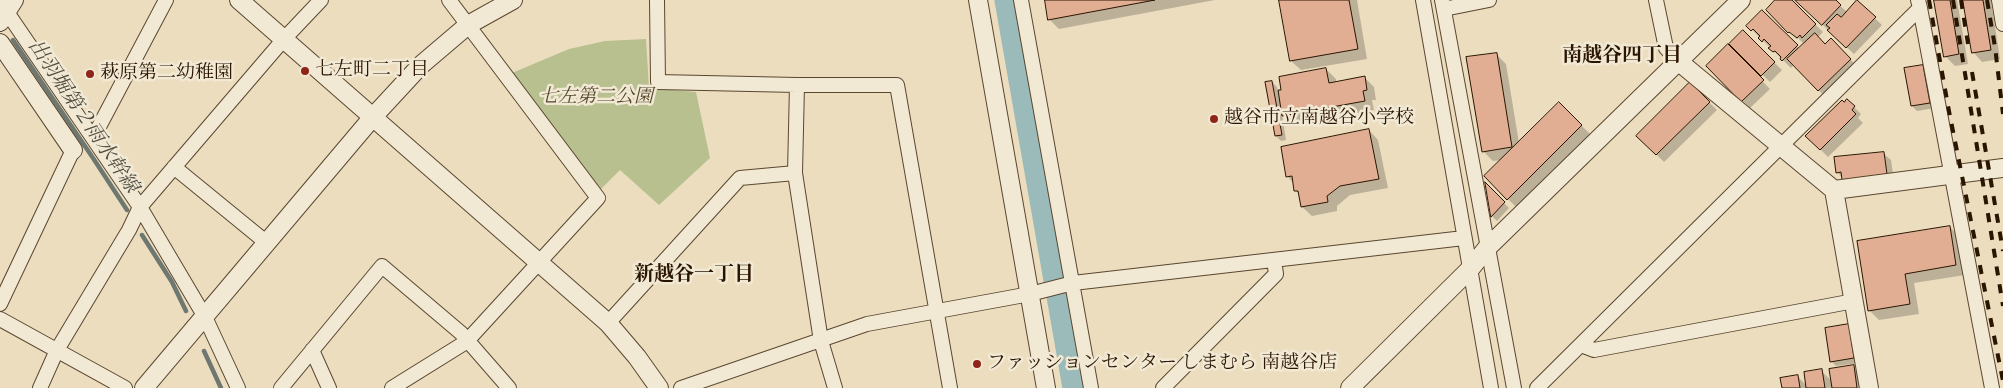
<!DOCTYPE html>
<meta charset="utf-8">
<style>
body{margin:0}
canvas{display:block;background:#ebddbe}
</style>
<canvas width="2003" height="388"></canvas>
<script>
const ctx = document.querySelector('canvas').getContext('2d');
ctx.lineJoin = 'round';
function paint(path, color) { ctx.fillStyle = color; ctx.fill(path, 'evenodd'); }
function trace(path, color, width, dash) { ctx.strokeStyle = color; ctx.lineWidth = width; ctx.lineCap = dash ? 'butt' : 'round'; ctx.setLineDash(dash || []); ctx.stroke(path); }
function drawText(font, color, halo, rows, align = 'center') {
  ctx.font = font + ' "IM FELL DW Pica","Noto Serif JP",serif'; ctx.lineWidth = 5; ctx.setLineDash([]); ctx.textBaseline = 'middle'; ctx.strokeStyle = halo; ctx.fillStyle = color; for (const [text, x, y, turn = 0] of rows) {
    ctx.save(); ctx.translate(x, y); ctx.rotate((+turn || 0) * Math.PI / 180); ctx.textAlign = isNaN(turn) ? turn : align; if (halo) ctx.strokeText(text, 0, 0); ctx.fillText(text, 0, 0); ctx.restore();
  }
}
const green = new Path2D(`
 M646,39L649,88L696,92L710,158L659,205L620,170L599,191L512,73L569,49L605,41Z`);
const shadow = new Path2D(`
 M1046,0H1215L1059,29L1049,19Z
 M1281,0H1357L1367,59L1301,70L1291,61Z
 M1777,0H1790L1823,32L1817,38L1825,45L1831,40L1858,67L1826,98L1794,64L1791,68L1748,26L1762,12L1800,49L1805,45L1798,38L1797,39L1767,10Z
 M1796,0H1834L1847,12L1857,1L1882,25L1854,54Z
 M1935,0H1957L1968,64L1955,66L1945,56Z
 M1964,0H1991L2000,59L1982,62L1973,52Z
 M1743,32L1782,70L1770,82L1731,44Z
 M1728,46L1770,89L1750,108L1708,66Z
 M1496,54L1506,64L1519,143L1559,103L1591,135L1517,208L1485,176L1502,160L1493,161L1483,151Z
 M1923,66L1928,71L1935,108L1917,111L1912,106Z
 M1326,69L1336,79V83L1365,78L1374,87L1376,100H1372L1374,110L1293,125L1282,114L1286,140L1281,141L1276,136L1272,82L1277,87L1278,92L1282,91Z
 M1690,84L1717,110L1664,162L1638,136Z
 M1847,100L1861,114L1858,118L1863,123L1828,157L1807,136Z
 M1369,130L1378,140L1388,188L1350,195L1337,206V211L1312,216L1302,207L1300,195L1296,191L1294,184L1288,177L1283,148Z
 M1883,153L1891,160L1894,181L1851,187L1837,172Z
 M1487,186L1509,208L1497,221L1492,216Z
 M1950,227L1959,237L1965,275L1914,283L1919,314L1879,320L1869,310Z
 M1826,329L1853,331L1859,363L1836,366L1831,361Z
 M1853,367L1861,374L1863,388H1783L1798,377L1807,386L1821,371L1832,381Z`);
const stream = new Path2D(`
 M13,40L93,158L127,210
 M142,235L172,282L186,311
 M204,351L221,388`);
const river = new Path2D(`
 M1007,0L1056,280
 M1059,296L1075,388`);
const building = new Path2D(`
 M1045,0H1155L1048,20Z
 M1279,0H1349L1358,49L1290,61Z
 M1775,0H1792L1816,24L1802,38L1800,35L1797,38L1789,32L1788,33L1766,10Z
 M1795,0H1836L1841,5L1822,25Z
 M1857,0L1876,17L1846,48L1827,30L1830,28L1826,25L1837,14L1841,17Z
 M1934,0H1950L1959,54L1944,57Z
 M1963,0H1983L1991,50L1972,53Z
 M1762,10L1798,45L1782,61L1780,59L1781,57L1775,51L1773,52L1768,48L1771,46L1764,39L1762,42L1758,38L1760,36L1753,29L1751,31L1746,26Z
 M1743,30L1775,62L1761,76L1729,44Z
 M1815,33L1825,44L1831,38L1851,59L1818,91L1787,59Z
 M1728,44L1764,80L1741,102L1706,66Z
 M1497,53L1512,147L1482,152L1466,57Z
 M1923,65L1930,103L1911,106L1904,68Z
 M1326,68L1329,83L1365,76L1367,90L1363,91L1365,101L1282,116L1278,90H1281L1279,77Z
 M1272,81L1282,135L1275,136L1265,82Z
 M1690,82L1710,102L1656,155L1636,136Z
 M1847,99L1855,106L1852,110L1856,114L1820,150L1805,136L1842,100L1844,102Z
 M1559,102L1582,125L1507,200L1484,176Z
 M1369,129L1379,179L1340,186L1327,196L1328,202L1301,207L1298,191H1294L1292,176L1286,177L1281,147Z
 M1884,152L1887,174L1842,180L1841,172L1836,173L1834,157Z
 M1485,182L1505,202L1491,217Z
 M1950,226L1956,265L1905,274L1910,304L1868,311L1857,241Z
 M1849,324L1854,358L1830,362L1825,328Z
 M1854,365L1857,388H1832L1829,369Z
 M1822,369L1825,388H1806L1804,372Z
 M1798,375L1800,388H1782L1780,378Z`);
const minor = new Path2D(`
 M657,0L658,82L797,85H897L950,388
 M1021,0L1091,388
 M1423,0L1491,388
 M1442,0L1514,388
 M1656,0L1666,48L1678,61
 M1999,0L2003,24
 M0,2L140,207L205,317L238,388
 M1920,8L1992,388
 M1444,9L1489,0
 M797,85L795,173L821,341L835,388
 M93,138L166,0
 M174,167L267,243
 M0,304L73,150
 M0,319L125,388
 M608,323L740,178L795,173
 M1581,345L1594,350L1854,301
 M312,350L329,388
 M40,388L57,350L129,230L140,207L284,39L321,0
 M281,388L382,266L461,333L509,388
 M392,388L466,342L598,198L449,0
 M681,388L867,324L1030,294L1073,283L1464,238
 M1163,388L1276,274L1274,260
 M1537,388L1920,8L1918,0`);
const tertiary = new Path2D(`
 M239,0L608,323L637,357L659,388
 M978,0L1046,388
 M0,22L14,0
 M0,43L73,150
 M1678,61L1834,190L1869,388
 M1834,190L2003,168
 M144,388L372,118L421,65L468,25L513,0
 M1350,388L1470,269L1487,248L1741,0`);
const rail = new Path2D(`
 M1929,0L1949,111L2003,381
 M1953,0L2003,306
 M1961,0L1968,44
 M1987,0L1995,47L2003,114
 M1972,72L2003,251`);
const markers = [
 [305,71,5,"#8f2418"],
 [90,74,5,"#8f2418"],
 [1214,119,5,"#8f2418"],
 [977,364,5,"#8f2418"]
];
const poiNames = [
 ["七左町二丁目",315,71],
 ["萩原第二幼稚園",100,74],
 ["越谷市立南越谷小学校",1224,119],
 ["ファッションセンター しまむら 南越谷店",987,364]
];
const parkNames = [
 ["七左第二公園",596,98]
];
const neighbourhoodNames = [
 ["南越谷四丁目",1622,57],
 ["新越谷一丁目",694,276]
];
const waterNames = [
 ["出羽堀第２雨水幹線",82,117,56]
];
paint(green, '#b8c090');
paint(shadow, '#0003');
trace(stream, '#6e7870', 4.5);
trace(river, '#9bbaba', 25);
paint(building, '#e1ae93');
trace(building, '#2a1501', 1);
trace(minor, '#5a4730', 16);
trace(tertiary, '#5a4730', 20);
trace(minor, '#f2e9d5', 14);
trace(tertiary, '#f2e9d5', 18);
trace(rail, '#2a1501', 4, [9, 9]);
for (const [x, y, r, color] of markers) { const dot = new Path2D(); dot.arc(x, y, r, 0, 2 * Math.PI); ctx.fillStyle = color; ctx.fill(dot); trace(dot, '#f2e9d5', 2); }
drawText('19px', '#2a1501', '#f2e9d5', poiNames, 'left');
drawText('italic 19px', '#55482c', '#f2e9d5', parkNames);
drawText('bold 20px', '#2a1501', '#f2e9d5', neighbourhoodNames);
drawText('italic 20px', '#524f42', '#f2e9d5', waterNames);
</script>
